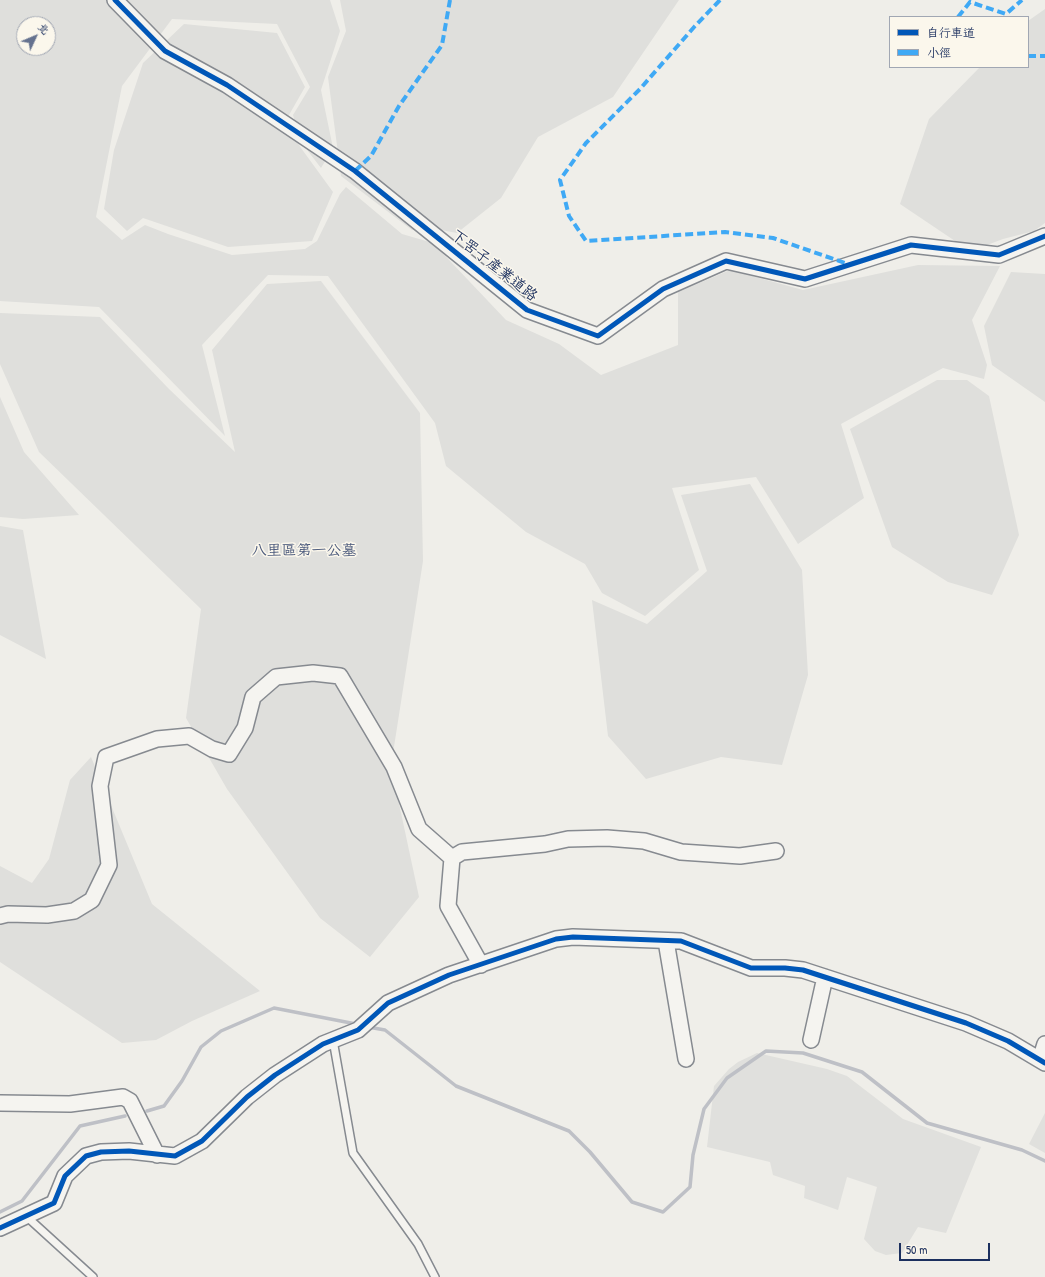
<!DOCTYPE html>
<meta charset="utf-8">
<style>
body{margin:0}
#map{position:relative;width:1045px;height:1277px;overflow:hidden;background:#efeee9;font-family:"Patrick Hand","LXGW WenKai TC",sans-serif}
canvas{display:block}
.legend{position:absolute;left:889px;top:16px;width:140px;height:52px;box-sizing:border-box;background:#fbf7ec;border:1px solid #a1a7b3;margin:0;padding:5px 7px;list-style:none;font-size:12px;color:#1b2f5e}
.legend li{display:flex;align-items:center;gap:8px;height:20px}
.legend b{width:20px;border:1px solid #a1a7b3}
.north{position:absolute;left:16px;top:16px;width:40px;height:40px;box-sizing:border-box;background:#fbf7ec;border:1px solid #a1a7b3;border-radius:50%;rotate:46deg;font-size:11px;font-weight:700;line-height:16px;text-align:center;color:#1b2f5e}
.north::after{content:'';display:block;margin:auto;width:14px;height:18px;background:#65728f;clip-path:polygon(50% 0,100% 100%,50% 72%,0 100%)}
.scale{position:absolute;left:899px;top:1243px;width:91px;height:18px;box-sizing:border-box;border:2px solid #1b2f5e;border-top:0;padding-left:5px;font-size:12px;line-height:14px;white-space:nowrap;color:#1b2f5e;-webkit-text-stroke:3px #fbf7ec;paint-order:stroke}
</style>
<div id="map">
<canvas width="1045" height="1277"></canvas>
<ul class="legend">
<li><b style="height:5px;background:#0057b8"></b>自行車道</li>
<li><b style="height:5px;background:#3fa9f5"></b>小徑</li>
</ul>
<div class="north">北</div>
<div class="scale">50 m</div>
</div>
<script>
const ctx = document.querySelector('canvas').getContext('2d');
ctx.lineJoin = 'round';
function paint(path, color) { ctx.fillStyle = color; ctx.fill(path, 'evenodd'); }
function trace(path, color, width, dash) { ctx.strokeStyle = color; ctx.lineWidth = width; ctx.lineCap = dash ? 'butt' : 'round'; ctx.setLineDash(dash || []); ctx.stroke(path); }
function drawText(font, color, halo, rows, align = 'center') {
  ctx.font = font + ' "Patrick Hand","LXGW WenKai TC",sans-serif'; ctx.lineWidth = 3; ctx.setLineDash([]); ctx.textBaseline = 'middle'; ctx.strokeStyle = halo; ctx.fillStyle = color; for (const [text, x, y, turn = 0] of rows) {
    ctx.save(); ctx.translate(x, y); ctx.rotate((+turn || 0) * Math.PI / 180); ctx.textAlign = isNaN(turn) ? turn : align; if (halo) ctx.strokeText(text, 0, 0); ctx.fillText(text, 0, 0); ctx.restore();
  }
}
const built = new Path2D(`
 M757,1053L827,1069L847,1076L903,1119L981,1147L946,1233L918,1227L902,1253L886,1255L875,1251L864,1239L877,1187L847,1177L838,1210L804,1198L805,1186L773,1175L770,1162L707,1147L714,1086L729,1069L738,1062Z
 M1045,1113V1153L1029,1144Z`);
const green = new Path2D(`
 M0,0H330L340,31L321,90L333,148L321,168L301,142L293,115L310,87L277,24L172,19L122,86L96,217L122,240L145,225L168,234L232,255L305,249L317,241L340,194L346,187L402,234L433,243L506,320L559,344L601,375L678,345V292L730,270L803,290L918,265L1000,266L972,320L987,365L984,379L943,368L841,424L864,498L798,544L756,477L672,488L699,570L645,616L602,593L585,564L526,532L446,466L435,423L328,276L268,275L202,345L225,436L99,307L0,301ZM24,24H48V48H24Z
 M340,0H679L613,97L538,137L501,198L457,233L441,230H412L341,176L328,77L346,31Z
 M1045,9V223L1034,231L1003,239L979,248L961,245L900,204L929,119L980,67H1028V21Z
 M184,24L277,33L305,87L285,122L301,148L333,192L312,241L228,247L143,218L127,231L104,209L114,150L143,63Z
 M1011,272L1045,274V402L992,365L984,326Z
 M321,281L420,413L423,561L391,766L419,897L370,957L320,918L227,789L186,718L201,609L39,452L0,364V313L100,317L169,389L235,452L212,350L267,284Z
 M937,380H967L989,396L1019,535L992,595L948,582L892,547L850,429Z
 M0,397L24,452L79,515L23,519L0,517Z
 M750,484L802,570L808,675L782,765L721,757L646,779L608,736L592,600L647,624L707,571L681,495Z
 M0,526L23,530L46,659L0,635Z
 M91,757L152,904L260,991L192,1021L156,1040L122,1043L0,962V866L32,883L49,859L70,780Z`);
const stream = new Path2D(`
 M368,1027L385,1030L456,1086L569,1131L590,1152L632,1202L663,1212L690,1187L693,1155L704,1109L727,1078L766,1051L803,1053L862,1072L927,1123L1022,1150L1045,1161
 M147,1111L164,1106L182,1081L201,1047L221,1031L274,1008L356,1024
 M0,1212L22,1201L80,1126L125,1116`);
const service = new Path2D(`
 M333,1040L353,1153L418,1244L435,1277
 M26,1216L93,1277`);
const minor = new Path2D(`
 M115,0L165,51L227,85L355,171L527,310L598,336L663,289L726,261L805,279L911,245L999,255L1045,236
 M0,916L8,914L47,915L74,911L92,900L109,865L100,786L106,757L157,739L189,736L212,749L229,754L245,728L253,697L276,677L313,673L340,676L394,767L419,829L452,858
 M666,941L686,1059
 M481,965L448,906L452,858L462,852L545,844L568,839L607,838L644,841L681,852L740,856L776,851
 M811,1040L825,977
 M1040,1060L1045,1044
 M0,1103L70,1104L123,1097L130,1101L157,1155
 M0,1228L54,1203L65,1176L86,1156L101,1152L129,1151L175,1156L202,1141L247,1097L275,1075L323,1044L358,1030L388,1003L449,975L556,939L573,937L681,941L751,968H785L803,970L966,1023L1008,1041L1045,1063`);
const quiet = new Path2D(`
 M720,0L695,26L640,89L586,143L560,180L569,216L586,241L725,232L773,238L848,264
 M958,17L970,2L1006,14L1022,0
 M1028,56H1045
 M355,171L371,156L399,106L442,45L450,0`);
const cycleway = new Path2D(`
 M115,0L165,51L227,85L355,171L527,310L598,336L663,289L726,261L805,279L911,245L999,255L1045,236
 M0,1228L54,1203L65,1176L86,1156L101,1152L129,1151L175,1156L202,1141L247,1097L275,1075L323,1044L358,1030L388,1003L449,975L556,939L573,937L681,941L751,968H785L803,970L966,1023L1008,1041L1045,1063`);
const streetNames = [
 ["下罟子產業道路",494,266,38]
];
const parkNames = [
 ["八里區第一公墓",304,551]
];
paint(built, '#e0e0dd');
paint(green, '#dfdfdc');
trace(stream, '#bec0c6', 3.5);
trace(service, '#868a90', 10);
trace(minor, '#868a90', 18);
trace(service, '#f5f4f0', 7);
trace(minor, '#f5f4f0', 15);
trace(quiet, '#3fa9f5', 4, [8, 4]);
trace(cycleway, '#0057b8', 5);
drawText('15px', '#1b2f5e', '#fbf7ec', streetNames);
drawText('15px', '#49587b', '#fbf7ec', parkNames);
</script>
